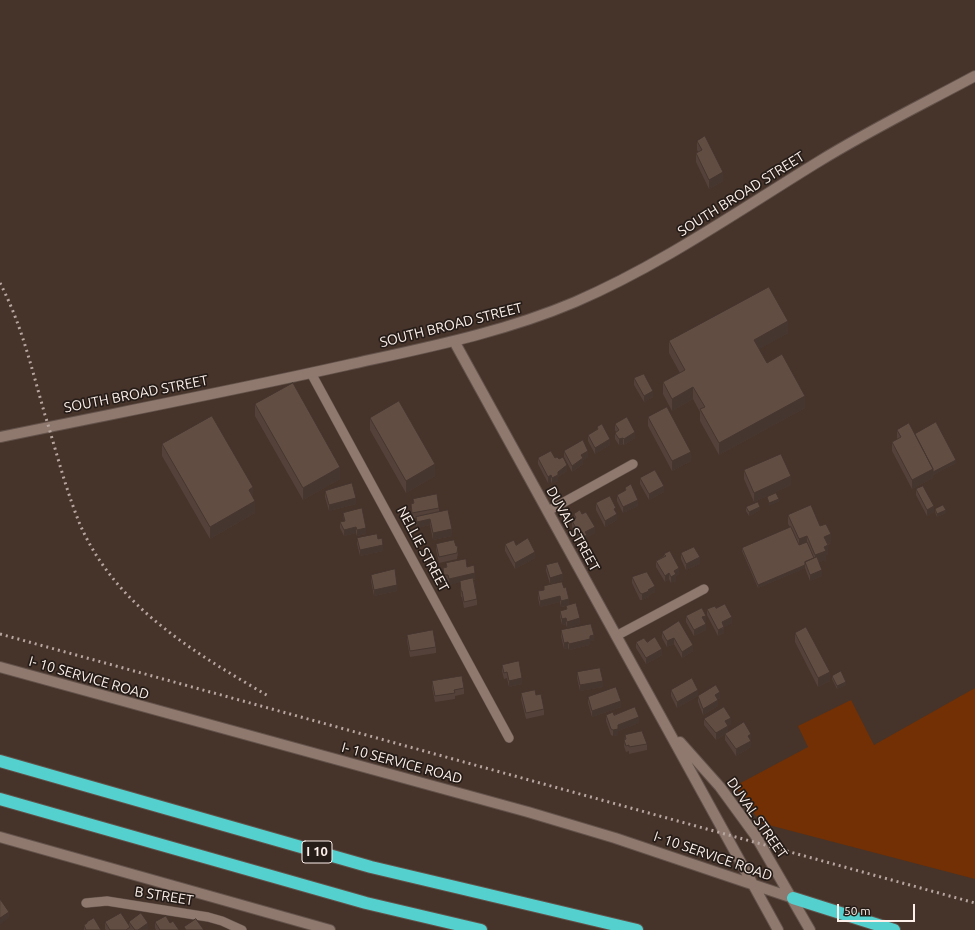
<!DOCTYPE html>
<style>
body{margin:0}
#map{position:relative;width:975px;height:930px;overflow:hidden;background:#46332a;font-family:Ubuntu,sans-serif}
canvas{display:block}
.scale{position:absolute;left:837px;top:904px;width:78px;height:18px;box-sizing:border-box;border:2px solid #fdf0ea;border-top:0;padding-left:5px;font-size:12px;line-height:14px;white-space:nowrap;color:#fdf0ea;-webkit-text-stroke:3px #261d19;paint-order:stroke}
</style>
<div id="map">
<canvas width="975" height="930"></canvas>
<div class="scale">50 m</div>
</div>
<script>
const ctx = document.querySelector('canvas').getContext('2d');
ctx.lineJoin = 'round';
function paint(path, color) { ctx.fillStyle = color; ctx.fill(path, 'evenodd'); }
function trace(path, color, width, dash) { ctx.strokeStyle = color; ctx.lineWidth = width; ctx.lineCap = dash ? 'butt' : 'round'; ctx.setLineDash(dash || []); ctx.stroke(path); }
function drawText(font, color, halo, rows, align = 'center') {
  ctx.font = font + ' Ubuntu,sans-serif'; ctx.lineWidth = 3.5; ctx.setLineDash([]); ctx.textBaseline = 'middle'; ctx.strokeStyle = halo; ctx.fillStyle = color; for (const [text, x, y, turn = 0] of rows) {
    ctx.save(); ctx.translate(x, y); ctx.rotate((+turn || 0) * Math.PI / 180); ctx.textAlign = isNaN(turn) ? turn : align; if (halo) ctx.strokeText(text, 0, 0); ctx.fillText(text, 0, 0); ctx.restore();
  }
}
const green = new Path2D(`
 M975,688V879L761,823L735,786L808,747L798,726L851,700L874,745Z`);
const street = new Path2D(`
 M311,373L509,738
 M548,511L633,464
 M616,636L704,589
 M86,903L107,901L208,917L222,921L242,930`);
const secondary = new Path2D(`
 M454,341L778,930
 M0,437C116,413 231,391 347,365C424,348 502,333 575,302C661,265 738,211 818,162C868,131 923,104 975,76
 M0,667L528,812L615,838L793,898
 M680,742L720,787L755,835L810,930
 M0,837L330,930`);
const highway = new Path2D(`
 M0,761L371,867L637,930
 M0,799L366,903L481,930
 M793,898L894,930`);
const rail = new Path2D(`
 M0,283C22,325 32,370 45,415C56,450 65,487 79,522C114,606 195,653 270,697
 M0,634L975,903`);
const wall = new Path2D(`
 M697,141L723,181L709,189L696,162V153L698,152L697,150Z
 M788,333L759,349L767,363L805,408L719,455L700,421V412L693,399L672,411L663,394V382L680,373L669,353V341Z
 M634,378L653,397L644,402L634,385Z
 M255,404L340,479L303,500L255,416Z
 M648,417L691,461L672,471L648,426Z
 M370,418L435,476L406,493L370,430Z
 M615,424L635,438L624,445L623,444L619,445L615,439V433L616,432L615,430Z
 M597,427L610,445L595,454L588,441V435L597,430Z
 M897,430L915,434L956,463L933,475V478L912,489L892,451V442L897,439Z
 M162,444L255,513L210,539L162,456Z
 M564,451L588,457L583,460V464L572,472L564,457Z
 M538,458H555L567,471L558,477V481L552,484L551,481L548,483L538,464Z
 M744,470L791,485L754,502L744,479Z
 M640,478L664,492L649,500L640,484Z
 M625,488L638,506L623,513L617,501V495L625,491Z
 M916,489L934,512L927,516L916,495Z
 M325,491L356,504L329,511L325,497Z
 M413,499L439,508V512L452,536L433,540L430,525L417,528L416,523V518L412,519L411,510V504L413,503Z
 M596,503L616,513L617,520L605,527L596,510Z
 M746,507L760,510L749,516L746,511Z
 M935,509L946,513L937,517L935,512Z
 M343,513L366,534L357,536L356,533L344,536L340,528V522L344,521Z
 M574,514H582L595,533L587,537V541L582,544L572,527V521L574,519Z
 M788,515L820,526L831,543L828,545V554L826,555V560L819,562L822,576L810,581L805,568L758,588L742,551V548L790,527L788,524Z
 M357,538L378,539L383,551L360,556L357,544Z
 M436,544L456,546L458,552L457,559L439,563L436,550Z
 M505,544L516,545L535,558L515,569L505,551Z
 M681,553L700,564L686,570L681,559Z
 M664,554L679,574L676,576V581L671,583L669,579L665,582L656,567V561L664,556Z
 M446,563L467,567L475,579L474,580L477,599V605L464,608L462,597H461L460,582L449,585L448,581H444L443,574V568L446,567Z
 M546,565L563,580L550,584L546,571Z
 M371,575L397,591L374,596L371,581Z
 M632,577L655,592L649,595V597L642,600H640L632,583Z
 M544,586L564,588L569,605L580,624L567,628L566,624L562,625L560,617V611L566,609V606L561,607L560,602L540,607L538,598V591L544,590Z
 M716,608L732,623L724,627V633L718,636L707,615V609Z
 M686,616L706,622H705L706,630L694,636L686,622Z
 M679,621L693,651L682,658L674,644L667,647L662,638V632Z
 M561,630L594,641H590V645L569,650L568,648L564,649L561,636Z
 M795,633L830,681L818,687L795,642Z
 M407,635L436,647V653L410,657L407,641Z
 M636,642H647L662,655L646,664L636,648Z
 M502,665L522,684L509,687L507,678L504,679L502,671Z
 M577,672L603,687L580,691L577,678Z
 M832,676L846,685L837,689L832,679Z
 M432,681L464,688V694L455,696V699L435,702L432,687Z
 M671,690L698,696L720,698L717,700L718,706L703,715L698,702V696L677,708L671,696Z
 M521,693L536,695L544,709V715L526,719L521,699Z
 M588,697L621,707L592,717L588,703Z
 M606,715H614L639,723L618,731V735L613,736L611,735L606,721Z
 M704,719L731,724L728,726V732L751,740V747L736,756L725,740V734L716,740L704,725Z
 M625,735L647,744V750L629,754V751L626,752L624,746Z
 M87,922L101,930H84V925L87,924Z
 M105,922L129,925V922L148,929L146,930H106L105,929Z
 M155,922L170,923L179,930H156L155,928Z`);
const shadedWall = new Path2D(`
 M723,172V181L709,189V180Z
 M788,321V333L754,352V340Z
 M693,387V399L672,411V399Z
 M653,391V397L644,402V396Z
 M805,396V408L719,455V443Z
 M635,432V438L624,445V439Z
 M623,438V444L619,445V439Z
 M610,439V445L595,454V448Z
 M588,451V457L583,460V464L572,472V466L581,455Z
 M691,452V461L672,471V461Z
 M956,460V463L933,475V478L912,489V480L933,469Z
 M435,464V476L406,493V481Z
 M567,465V471L558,477V481L552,484V478L558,472Z
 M340,467V479L303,500V488Z
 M551,475V481L548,483V477Z
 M791,476V485L754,502V493Z
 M664,486V492L649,500V494Z
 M253,487V499L249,490Z
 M356,498V504L329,511V505Z
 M779,499V502L769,506V503Z
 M638,500V506L623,513V507Z
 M255,501V513L210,539V527Z
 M934,506V512L927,516V510Z
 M760,507V510L749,516V512Z
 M946,510V513L937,517V514Z
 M617,514V520L605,527V521Z
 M430,519V525L417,528V522Z
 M356,527V533L344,536V530Z
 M595,527V533L587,537V541L582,544V538L585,532Z
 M366,528V534L357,536V530Z
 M452,529V536L433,540V533Z
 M831,534V543L824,546V537Z
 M807,536V545L799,548V539Z
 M383,545V551L360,556V550Z
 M828,545V554L826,555V560L815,564V555L824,547Z
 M535,552V558L515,569V563Z
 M700,557V564L686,570V564Z
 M805,565V568L758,588V585Z
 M679,568V574L676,576V581L671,583V577L674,571Z
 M822,570V576L810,581V575Z
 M475,573V579L449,585V579Z
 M669,573V579L665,582V576Z
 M563,574V580L550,584V578Z
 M397,585V591L374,596V590Z
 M655,586V592L649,595V597L642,600V594L648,590Z
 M560,596V602L540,607V601Z
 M569,599V605L561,607V601Z
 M706,616V622L702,624V617Z
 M732,617V623L722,629V622Z
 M566,618V624L562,625V619Z
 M580,618V624L567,628V622Z
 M706,624V630L694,636V630Z
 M724,627V633L718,636V630Z
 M594,635V641H590V645L569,650V644L590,636Z
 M674,638V644L667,647V641Z
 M568,642V648L564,649V643Z
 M693,645V651L682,658V652Z
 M662,649V655L646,664V658Z
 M830,672V681L818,687V678Z
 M522,678V684L509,687V681Z
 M603,681V687L580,691V685Z
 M846,682V685L837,689V686Z
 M698,690V696L677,708V702Z
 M720,692V698L715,701V695Z
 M718,700V706L703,715V709Z
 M621,701V707L592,717V711Z
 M639,717V723L618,731V735L613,736V730L618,725Z
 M731,718V724L725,728V721Z
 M728,726V732L716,740V733Z
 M751,734V740L748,742V736Z
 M751,741V747L736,756V749Z
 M9,912V918L0,925V918Z
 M148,923V929L146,930H138Z`);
const building = new Path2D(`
 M705,136L723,172L709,180L696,153L702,150L697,141Z
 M769,287L788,321L754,340L767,363L782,354L805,396L719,443L700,409L705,407L693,387L672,399L663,382L685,370L669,341Z
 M644,374L653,391L644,396L634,378Z
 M293,383L340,467L303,488L255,404Z
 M399,401L435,464L406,481L370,418Z
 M667,407L691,452L672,461L648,417Z
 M212,416L253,487L249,490L255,501L210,527L162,444Z
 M627,417L635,432L624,439L623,438L619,439L615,433L619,430L615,424Z
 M936,422L956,460L933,472V469L915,434Z
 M909,423L933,469L912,480L892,442L901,437L897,430Z
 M602,424L610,439L595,448L588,435L598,429L597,427Z
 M583,440L588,451L581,455L583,458L572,466L564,451Z
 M551,451L555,458L557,457L559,459L563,457L567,465L558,472V475L552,478L551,475L548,477L538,458Z
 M781,454L791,476L754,493L744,470Z
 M655,470L664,486L649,494L640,478Z
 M352,483L356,498L329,505L325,491Z
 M631,484L638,500L623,507L617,495L626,490L625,488Z
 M923,486L934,506L927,510L916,489Z
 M776,493L779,499L769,503L767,497Z
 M437,494L439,508L412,513L411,504L414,503L413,499Z
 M610,496L616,508L614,509L617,514L605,521L596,503Z
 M758,502L760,507L749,512L746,507Z
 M811,505L820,526L826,524L831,534L824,537L828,545L824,547L826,551L815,555L807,536L799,539L788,515Z
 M943,505L946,510L937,514L935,509Z
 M362,508L366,528L357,530L356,527L344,530L340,522L345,521L343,513Z
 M448,510L452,529L433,533L430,519L417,522L416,517Z
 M580,510L582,514L586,512L595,527L585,532L587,535L582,538L572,521L576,518L574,514Z
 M791,527L799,545L807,542L814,558L805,562V565L758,585L742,548Z
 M377,534L378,539L382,538L383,545L360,550L357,538Z
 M528,538L535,552L515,563L505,544L514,540L516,545Z
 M454,540L456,546H458L457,553L439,557L436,544Z
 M694,547L700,557L686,564L681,553Z
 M670,551L679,568L674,571L676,574L671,577L669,573L665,576L656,561L666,556L664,554Z
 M817,557L822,570L810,575L805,562Z
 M466,559L467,567L474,565L475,573L449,579L448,575H444L443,568L447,567L446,563Z
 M558,562L563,574L550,578L546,565Z
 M395,569L397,585L374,590L371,575Z
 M647,572L655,586L648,590L649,591L642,594L640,593L632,577Z
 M473,578L477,599L464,602L462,591H461L460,581Z
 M562,582L564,588L566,587L569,599L561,601L560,596L540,601L538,591L544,590V586Z
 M576,603L580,618L567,622L566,618L562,619L560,611L567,609L566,606Z
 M725,604L732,617L722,622L724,627L718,630L707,609L715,606L716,608Z
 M702,608L706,616L702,617L706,624L694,630L686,616Z
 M679,621L693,645L682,652L674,638L667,641L662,632Z
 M591,624L594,635L590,636V639L569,644L568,642L564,643L561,630Z
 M806,627L830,672L818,678L795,633Z
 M433,630L436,647L410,651L407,635Z
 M655,637L662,649L646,658L636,642L644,638L647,642Z
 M519,661L522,678L509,681L507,672L504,673L502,665Z
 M600,668L603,681L580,685L577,672Z
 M841,671L846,682L837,686L832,676Z
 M462,676L464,688L454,690L455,693L435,696L432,681Z
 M692,678L698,690L677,702L671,690Z
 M716,685L720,692L715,695L718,700L703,709L698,696Z
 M616,687L621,701L592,711L588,697Z
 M535,690L536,695L541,694L544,709L526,713L521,693Z
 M635,707L639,717L618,725V729L613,730L611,729L606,715L613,712L614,715Z
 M724,707L731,718L725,721L728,726L716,733L704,719Z
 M744,722L751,734L748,736L751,741L736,749L725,734Z
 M642,731L647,744L629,747V745L626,746L624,740L626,739L625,735L628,734Z
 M0,899L9,912L0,918Z
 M121,913L130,927L126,930H110L105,922Z
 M141,913L148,923L138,930H135L129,922Z
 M166,916L170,923L173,921L179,930H160L155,922Z
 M94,918L101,930H86L84,925L87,923V922Z
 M196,919L204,930H186L184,927Z`);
const shields = [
 [317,852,30]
];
const shieldNames = [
 ["I 10",317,852]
];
const streetNames = [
 ["SOUTH BROAD STREET",741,194,-32],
 ["SOUTH BROAD STREET",451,325,-14],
 ["SOUTH BROAD STREET",136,394,-11],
 ["DUVAL STREET",573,529,61],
 ["NELLIE STREET",423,549,62],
 ["I- 10 SERVICE ROAD",89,678,16],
 ["I- 10 SERVICE ROAD",402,763,15],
 ["DUVAL STREET",757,818,55],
 ["I- 10 SERVICE ROAD",713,856,19],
 ["B STREET",164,896,9]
];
paint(green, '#723004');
trace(street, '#62524a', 10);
trace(secondary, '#62524a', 12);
trace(highway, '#62524a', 14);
trace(street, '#8f796e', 9);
trace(secondary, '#8f796e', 10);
trace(highway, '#54d1ce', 12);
trace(rail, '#b6a69f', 3, [2, 4]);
paint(wall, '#54423a');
paint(shadedWall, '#45362f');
paint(building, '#624d43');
trace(building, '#45362f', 1);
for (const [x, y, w] of shields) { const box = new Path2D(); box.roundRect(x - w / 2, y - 11, w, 22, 3); ctx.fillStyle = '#261d19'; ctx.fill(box); trace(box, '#fdf0ea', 1); }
drawText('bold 13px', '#fdf0ea', null, shieldNames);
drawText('14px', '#fdf0ea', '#261d19', streetNames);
</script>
